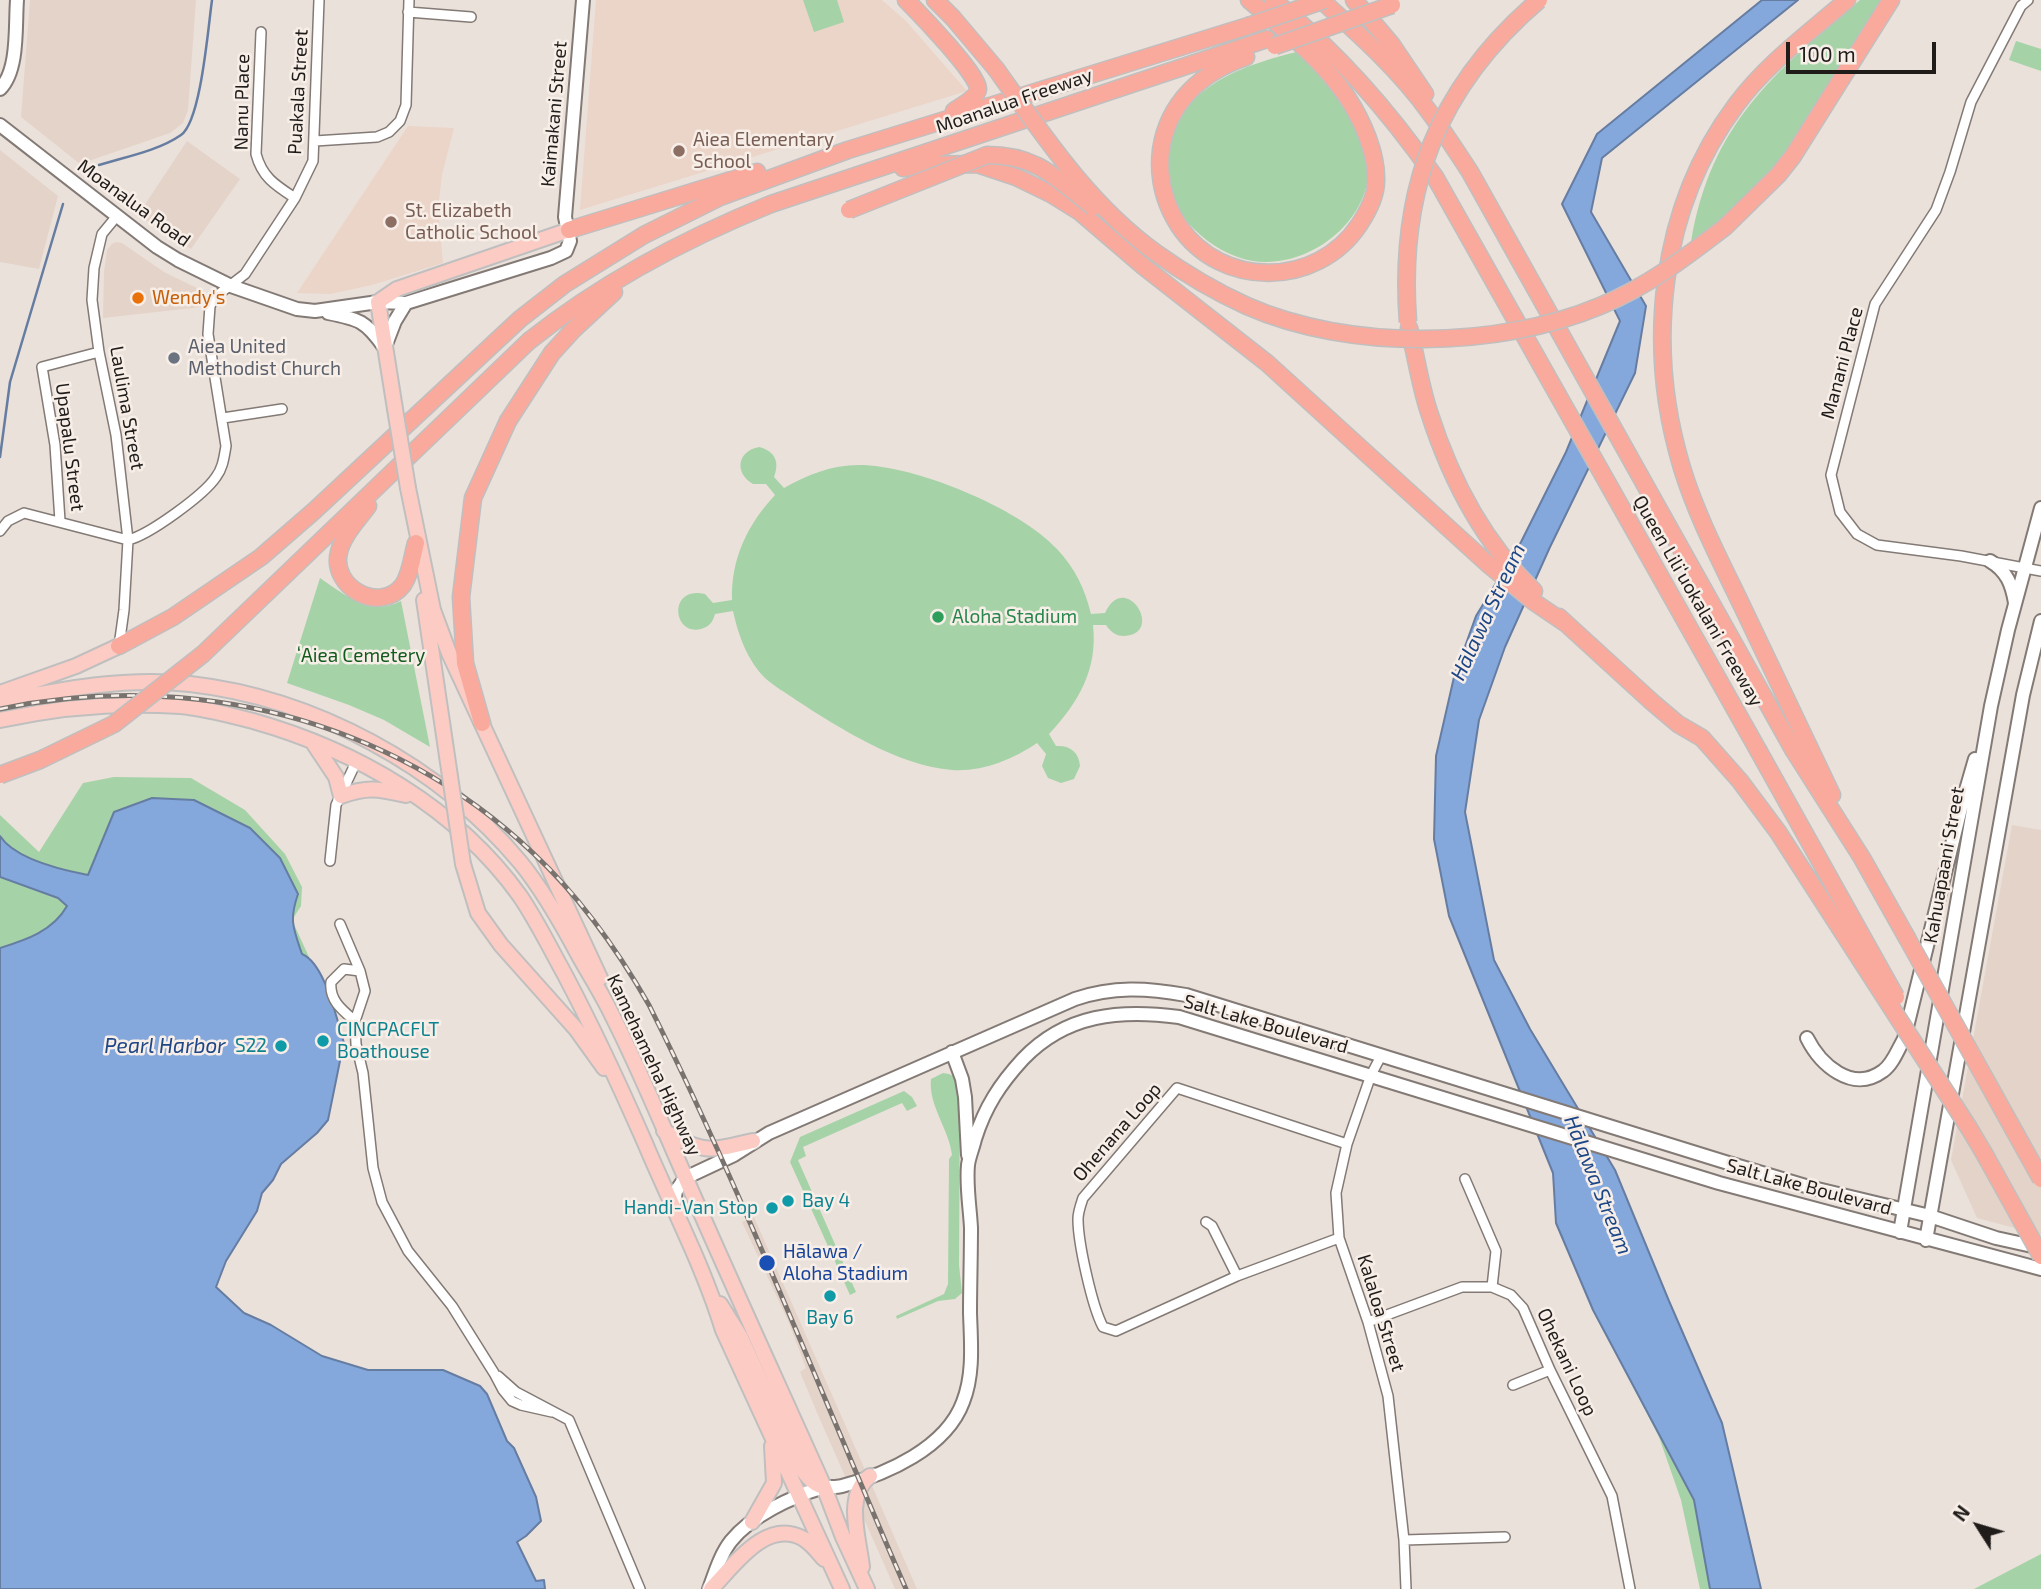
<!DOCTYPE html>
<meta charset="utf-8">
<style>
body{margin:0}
#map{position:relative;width:2041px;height:1589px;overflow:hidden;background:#ebe1db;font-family:"Exo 2",sans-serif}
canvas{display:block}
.north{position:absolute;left:1943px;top:1491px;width:70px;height:70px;-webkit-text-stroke:5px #f8eee8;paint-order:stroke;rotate:307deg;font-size:19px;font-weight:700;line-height:28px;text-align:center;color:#1f1c1a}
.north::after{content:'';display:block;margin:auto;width:24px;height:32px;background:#1f1c1a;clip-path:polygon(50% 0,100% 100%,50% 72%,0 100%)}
.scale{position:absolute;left:1786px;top:42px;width:150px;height:32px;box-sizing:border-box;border:4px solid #1f1c1a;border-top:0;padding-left:9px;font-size:21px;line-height:24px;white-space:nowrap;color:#1f1c1a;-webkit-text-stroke:5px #f8eee8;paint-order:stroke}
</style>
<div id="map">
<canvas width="2041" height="1589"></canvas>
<div class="north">N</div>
<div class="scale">100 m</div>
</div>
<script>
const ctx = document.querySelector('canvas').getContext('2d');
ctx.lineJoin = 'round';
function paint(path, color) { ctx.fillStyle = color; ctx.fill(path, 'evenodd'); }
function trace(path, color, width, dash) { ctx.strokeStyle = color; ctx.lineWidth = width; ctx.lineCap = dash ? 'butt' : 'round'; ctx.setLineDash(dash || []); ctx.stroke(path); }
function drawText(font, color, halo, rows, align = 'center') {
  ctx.font = font + ' "Exo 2",sans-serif'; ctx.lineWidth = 5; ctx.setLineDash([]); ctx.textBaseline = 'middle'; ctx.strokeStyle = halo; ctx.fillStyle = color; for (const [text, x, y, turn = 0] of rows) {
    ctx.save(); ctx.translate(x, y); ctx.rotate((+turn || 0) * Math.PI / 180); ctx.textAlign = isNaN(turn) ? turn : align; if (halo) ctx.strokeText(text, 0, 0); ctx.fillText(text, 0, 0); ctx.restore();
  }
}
const built = new Path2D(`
 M30,0H196L188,110L183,123L170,133L80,164L21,117Z
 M187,141L240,179L191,249L138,215Z
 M0,150L58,196L39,269L0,262Z
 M116,242L122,243L164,272L201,290V307L103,318L104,272L107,250L112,244Z
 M2012,825L2041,830V1235L1977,1218L1951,1160Z
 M754,1217L873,1488L917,1589H895L818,1415L800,1372L806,1368L789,1323L742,1222Z`);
const education = new Path2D(`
 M596,0H882L906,21L967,91L580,210Z
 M408,126L454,128L442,175L438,209L443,263L372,285L330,294L297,293Z`);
const green = new Path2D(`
 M803,0H837L844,22L814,32Z
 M1860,0H1881L1856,43L1781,161L1737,207L1691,242C1711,123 1774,73 1860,0Z
 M2016,41L2041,49V71L2009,60Z
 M1304,50C1310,56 1318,62 1323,68C1331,79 1363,136 1366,148C1383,212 1314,270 1253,261C1230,257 1210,245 1194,229C1172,207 1163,176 1169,146C1184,82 1248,64 1304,50Z
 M759,447C775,451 780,462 774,477L784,488C807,475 831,465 859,465C915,465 1019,508 1057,549C1075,568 1085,589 1091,614L1105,613C1125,569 1166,634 1124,636C1115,636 1110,631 1106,625H1093C1098,670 1078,703 1049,734L1056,746C1070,745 1079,752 1080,766L1074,779L1061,783L1048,778L1042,766L1046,754L1037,743C1012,760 982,772 952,770C899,766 839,728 796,700C786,693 774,686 765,678C747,660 738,634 733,611L715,614C713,622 709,627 701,629C672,636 668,585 705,594L713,603L732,600C731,559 747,525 775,495L766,484H753C734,473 737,451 759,447Z
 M320,578C345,595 371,617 401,601L430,747L384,720L349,705L287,683Z
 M114,777L191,778L245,810L285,854L302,887L301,906L292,920L309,957L306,965L91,883L0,852V815L39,852L83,783Z
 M0,874L83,903L61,929L0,954Z
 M943,1073L949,1074L957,1078L960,1090L959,1265L962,1293L955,1299L938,1301L897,1319L896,1316L944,1294L948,1284L949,1159L952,1155C949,1129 928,1105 931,1079Z
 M904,1091L912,1097L917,1106L907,1111L902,1103L803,1147L806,1156L798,1160L856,1292L850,1295L790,1162L800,1137Z
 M1608,1338L1642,1362L1693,1457L1723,1589H1700L1681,1500L1659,1437Z
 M2041,1554V1589H1974Z`);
const water = new Path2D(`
 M1762,0H1798L1602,158L1591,212L1646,306L1635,373L1550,547L1505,647L1479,720L1465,812L1494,960L1530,1029L1615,1170L1669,1301L1722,1423L1761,1589H1710L1694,1500L1593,1310L1556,1223L1553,1173L1449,916L1434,839L1436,756L1454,677L1476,616L1521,542L1566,452L1620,321L1562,204L1597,134Z
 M152,798L194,800L250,828L280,858L298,894C289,920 293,928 302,954C326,964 337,1022 345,1046L341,1056L328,1120L317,1133L281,1164L273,1180L262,1193L257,1211L226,1261L216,1287L244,1313L271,1325L322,1356L368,1370H443L480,1386L487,1394L507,1441L514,1448L536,1497L541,1521L526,1536L517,1542L536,1581L544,1580L545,1589H0V948C26,940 53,931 67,906L58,898L0,877V836C15,859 62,870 88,875L114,812Z`);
const stream = new Path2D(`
 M99,165C125,157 158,151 181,135C201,121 208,28 212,0
 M0,457L10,382L63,204`);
const street = new Path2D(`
 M2028,0L2021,6L1971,102L1950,172L1936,210L1875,304L1831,475L1840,512L1857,534L1877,545L1961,556L2041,571
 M408,12L471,17
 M261,32L256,154C262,177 275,185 295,198
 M315,141L377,137L389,132L400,121L406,105L409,0
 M116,217L102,234L94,268L92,300L99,352L116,435L128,540L124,610L119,646
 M223,418L282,409
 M60,521L55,445L42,367L99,352
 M0,531L8,521L24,513L128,540C149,535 204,495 216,477C223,468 224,457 226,446L208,334L210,306L215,297L245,274L295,198L313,161L319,0
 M330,861L336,805L357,760
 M340,924L360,971L365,991L355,1021L356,1044L363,1073L373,1168L382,1202L408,1251L452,1306L494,1373L503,1390L512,1401L521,1405L552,1412
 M355,1021C342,1010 329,1000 331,982L344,969L360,971
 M1381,1056L1371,1075L1347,1144L1336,1193L1339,1238L1368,1322L1388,1396L1404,1540L1406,1589
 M1465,1179L1496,1251L1492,1287
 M1206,1222L1212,1226L1237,1276
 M1339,1238L1237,1276L1116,1331L1103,1327C1092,1306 1078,1243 1078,1219C1078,1212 1081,1204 1083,1198L1177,1088L1347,1144
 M1368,1322L1462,1287H1492L1511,1295L1523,1308L1550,1370L1612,1496L1630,1589
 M498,1376L516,1392L569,1420L640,1589
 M1513,1385L1550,1370
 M1404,1540L1505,1537`);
const secondary = new Path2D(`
 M0,89C19,70 15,26 17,0
 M0,125L157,247L178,260L231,286L297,309L315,311L378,302L406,303L551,258L566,251L570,241L565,217L583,0
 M328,313C359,319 366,321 384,347
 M385,347L395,321L406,303
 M1990,561C2007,571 2012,585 2015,603
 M1807,1038C1820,1064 1852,1094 1883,1071C1893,1064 1898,1049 1904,1039L1962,804L1975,759
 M952,1052L962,1079L965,1097L968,1155
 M673,1208L676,1191L685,1178L734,1155L769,1133L1075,999C1113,986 1147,988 1186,995L1725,1162L1809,1187L1930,1216L1996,1238L2041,1248
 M1900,1232L1991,706L2008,630L2041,508
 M1926,1240L2023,695L2041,621
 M709,1589C715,1573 720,1555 731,1541C751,1516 791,1497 821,1488C828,1486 835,1488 842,1486C887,1474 946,1448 963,1402C974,1374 971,1343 970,1313C970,1285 971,1257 971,1228C970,1208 966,1185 968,1165C969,1157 973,1148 975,1139C985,1107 1000,1084 1023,1059C1066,1014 1120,1009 1179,1017L1719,1183L2041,1269`);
const primary = new Path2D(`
 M395,409L378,302L397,289L569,230
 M408,488L433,610L449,653L600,978
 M424,600L447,756
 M0,693L76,666L119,646
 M0,702C62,689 126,677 190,684C314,698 440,766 520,862C543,890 561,922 578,954C589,974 602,994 612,1015C638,1066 660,1120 683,1172C729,1278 777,1382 824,1487L843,1537L867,1589
 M0,720C59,707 120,702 180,706C204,708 229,715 253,721C356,750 457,808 520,896C537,921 550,948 565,975C594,1030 620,1086 645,1143C671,1205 703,1265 723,1330L842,1589
 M312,741L336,777L341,796C368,786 379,789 406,795
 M463,864L478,913L501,945L576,1029L604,1068
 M664,1131C704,1154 710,1151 753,1141
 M720,1304L740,1336L800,1466C806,1476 813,1485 824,1487
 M752,1522L774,1483L772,1446
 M862,1567C859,1539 844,1495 870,1476
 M711,1589C734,1566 766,1517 804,1539C812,1544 818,1552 824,1559`);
const highway = new Path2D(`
 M906,0C918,12 979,75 978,89C977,98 961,106 954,111
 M935,0L953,18L996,69
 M1273,0C1338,53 1387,109 1435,177L1758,750
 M1321,0C1360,35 1400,71 1430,113C1444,132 1457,152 1470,172L1794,751L1862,858L1907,938
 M1354,0L1392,45L1425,94
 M1246,57C1202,72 1168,102 1161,150C1158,176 1164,203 1179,226C1221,289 1317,288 1359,225C1367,213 1376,196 1376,181C1377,153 1362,120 1347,97C1321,58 1284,30 1249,0
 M903,168L922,165L977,164L1016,177L1051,194L1080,212L1143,266L1267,363L1489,565L1534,602L1565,623
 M1725,227L1778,175L1793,156L1891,0
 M569,230L757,172
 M1409,328C1416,356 1420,385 1429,412C1450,478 1484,543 1534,591
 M368,506C358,520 343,535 339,552C330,587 380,615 403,585C411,573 412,557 416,543
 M1559,617L1652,702L1678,724L1702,738
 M119,646L173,617L261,557L314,511L520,319L565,284L644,235L720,197L848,150L1248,26
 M203,654L529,341C602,283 684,239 771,204L1267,39
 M482,723L465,663L461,597L473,498L508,421L552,353L573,330L614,292
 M1832,795C1802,733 1773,670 1743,608C1721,562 1697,517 1682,468C1645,346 1659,208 1736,105C1766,64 1809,33 1847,0
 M1969,1128L1985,1155`);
const rail = new Path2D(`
 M0,709C189,669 391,718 533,853C580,897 617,949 649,1005C744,1195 821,1394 906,1589`);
const primaryBridge = new Path2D(`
 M395,409L408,488
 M447,756L463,864`);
const highwayBridge = new Path2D(`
 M1248,26L1325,0
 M1275,46L1392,5
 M996,69C1043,135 1089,205 1156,253C1184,273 1216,292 1247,306C1349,351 1498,349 1600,306C1647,287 1686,257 1725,227
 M849,210L987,155C1037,155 1056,178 1093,207
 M1408,322C1398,190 1437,87 1539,0
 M1702,738L1740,781L1778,832L1969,1128
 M1758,750L1896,997
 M0,775L40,760L114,724L203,654
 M1907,938L2041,1179
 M1985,1155L2041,1256`);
const markers = [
 [679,151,7,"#8d6e63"],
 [391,222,7,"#8d6e63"],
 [138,298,7,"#e8710a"],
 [174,358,7,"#6b7280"],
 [938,617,7,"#2e9e5b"],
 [323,1041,7,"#0f9aa8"],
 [281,1046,7,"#0f9aa8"],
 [788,1201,7,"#0f9aa8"],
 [772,1208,7,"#0f9aa8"],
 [767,1263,9,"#1a4fb4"],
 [830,1296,7,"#0f9aa8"]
];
const streetNames = [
 ["Puakala Street",298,92,-87],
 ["Moanalua Freeway",1014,101,-19],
 ["Nanu Place",242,102,-89],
 ["Kaimakani Street",554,114,-85],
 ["Moanalua Road",134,203,36],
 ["Manani Place",1842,363,-75],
 ["Laulima Street",127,408,80],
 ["Upapalu Street",70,447,83],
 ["Queen Liliʻuokalani Freeway",1698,601,60],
 ["Kahuapaani Street",1944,865,-80],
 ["Salt Lake Boulevard",1266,1024,16],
 ["Kamehameha Highway",654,1065,65],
 ["Ohenana Loop",1117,1132,-49],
 ["Salt Lake Boulevard",1809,1187,15],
 ["Kalaloa Street",1381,1313,73],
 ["Ohekani Loop",1567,1362,65]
];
const educationNames = [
 ["Aiea Elementary",693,140],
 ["School",693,162],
 ["St. Elizabeth",405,211],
 ["Catholic School",405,233]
];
const foodNames = [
 ["Wendy's",152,298]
];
const worshipNames = [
 ["Aiea United",188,347],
 ["Methodist Church",188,369]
];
const leisureNames = [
 ["Aloha Stadium",952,617]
];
const parkNames = [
 ["ʻAiea Cemetery",361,656]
];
const cultureNames = [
 ["CINCPACFLT",337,1030],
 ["Boathouse",337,1052],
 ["S22",267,1046,"right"],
 ["Bay 4",802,1201],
 ["Handi-Van Stop",758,1208,"right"],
 ["Bay 6",830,1318,"center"]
];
const transitNames = [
 ["Hālawa /",783,1252],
 ["Aloha Stadium",783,1274]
];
const waterNames = [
 ["Hālawa Stream",1488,612,-65],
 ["Pearl Harbor",165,1046],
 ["Hālawa Stream",1598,1185,68]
];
paint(built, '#e4d3c8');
paint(education, '#ebd4c8');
paint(green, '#a5d3a7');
paint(water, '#84a7dc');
trace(water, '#667da2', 2);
trace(stream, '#667da2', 2.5);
trace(street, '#837a75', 12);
trace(secondary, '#837a75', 16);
trace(primary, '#c0bfbf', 18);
trace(highway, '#c0bfbf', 19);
trace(street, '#fff', 9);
trace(secondary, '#fff', 12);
trace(primary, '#fcccc4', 14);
trace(highway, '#faaa9d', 16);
trace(rail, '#79736f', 5);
trace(rail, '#f8eee8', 2.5, [8]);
trace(primaryBridge, '#c0bfbf', 18, []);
trace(highwayBridge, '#c0bfbf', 19, []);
trace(primaryBridge, '#fcccc4', 14);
trace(highwayBridge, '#faaa9d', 16);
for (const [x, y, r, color] of markers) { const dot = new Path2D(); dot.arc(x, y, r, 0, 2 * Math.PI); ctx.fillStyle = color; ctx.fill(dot); trace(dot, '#f8eee8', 2.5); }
drawText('19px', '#1f1c1a', '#f8eee8', streetNames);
drawText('19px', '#785e54', '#f8eee8', educationNames, 'left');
drawText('19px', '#c56008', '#f8eee8', foodNames, 'left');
drawText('19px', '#5b616d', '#f8eee8', worshipNames, 'left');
drawText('19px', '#27864d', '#f8eee8', leisureNames, 'left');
drawText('19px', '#125b1e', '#f8eee8', parkNames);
drawText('19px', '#0d838f', '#f8eee8', cultureNames, 'left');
drawText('19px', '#164399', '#f8eee8', transitNames, 'left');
drawText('italic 21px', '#1c4686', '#f8eee8', waterNames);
</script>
